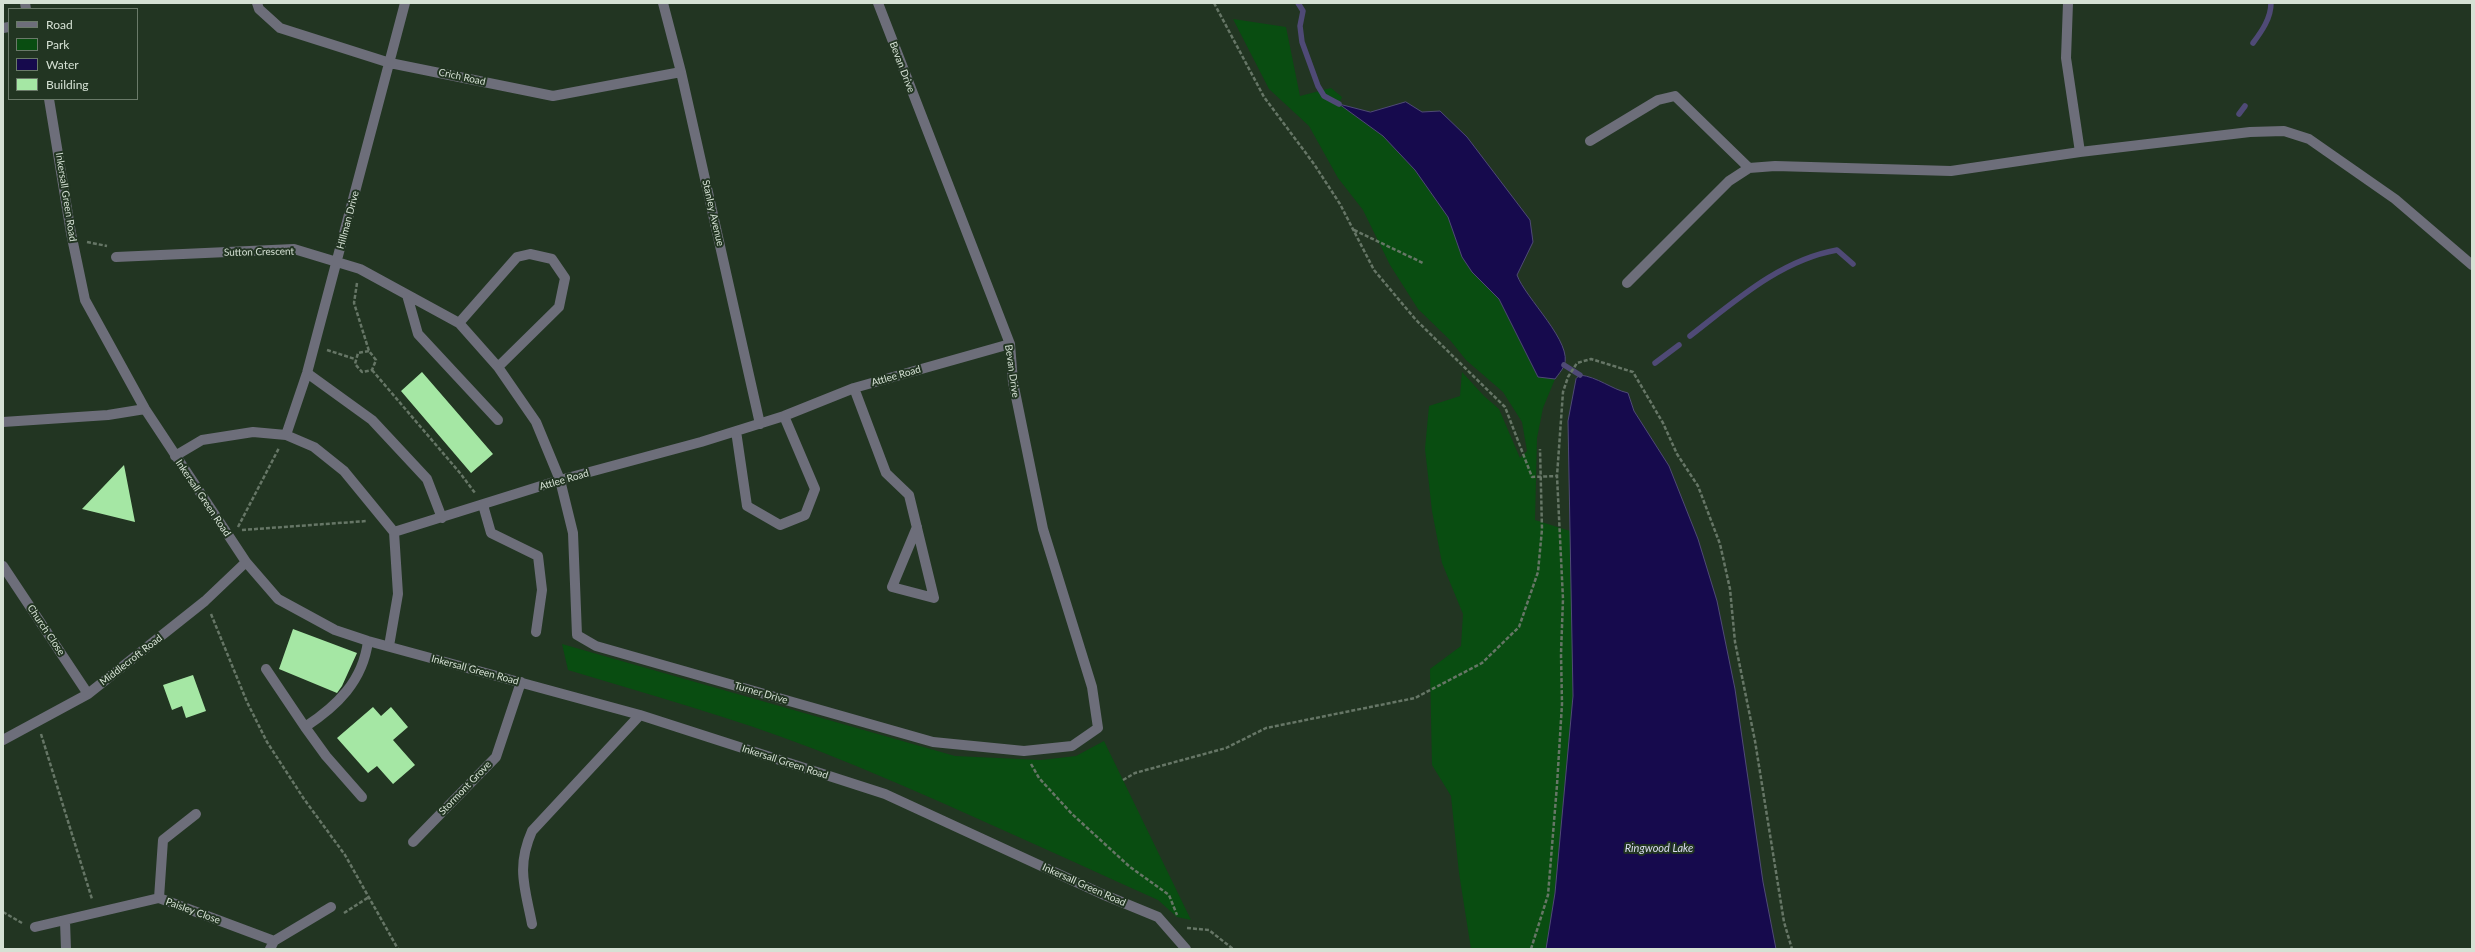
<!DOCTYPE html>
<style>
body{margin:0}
#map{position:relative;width:2475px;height:952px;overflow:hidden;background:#223522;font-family:Lato,sans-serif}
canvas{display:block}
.frame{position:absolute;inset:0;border:4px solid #d5e1d4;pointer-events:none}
.legend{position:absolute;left:8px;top:8px;width:130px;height:92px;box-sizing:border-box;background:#223522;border:1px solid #6a7a69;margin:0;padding:5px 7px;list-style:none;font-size:12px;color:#d5e1d4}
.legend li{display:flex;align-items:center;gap:8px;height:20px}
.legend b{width:20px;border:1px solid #6a7a69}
</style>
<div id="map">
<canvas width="2475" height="952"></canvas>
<div class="frame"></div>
<ul class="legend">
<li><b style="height:5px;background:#6d6e7a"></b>Road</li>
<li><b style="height:11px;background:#094d11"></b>Park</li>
<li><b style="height:11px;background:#160a4d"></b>Water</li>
<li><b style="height:11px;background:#a5e7a4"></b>Building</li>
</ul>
</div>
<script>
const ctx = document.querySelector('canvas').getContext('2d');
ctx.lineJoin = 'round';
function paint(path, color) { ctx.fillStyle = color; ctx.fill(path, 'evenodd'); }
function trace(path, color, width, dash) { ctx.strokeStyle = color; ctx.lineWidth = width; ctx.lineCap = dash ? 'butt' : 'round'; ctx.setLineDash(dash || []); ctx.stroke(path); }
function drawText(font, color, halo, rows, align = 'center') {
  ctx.font = font + ' Lato,sans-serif'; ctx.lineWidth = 4; ctx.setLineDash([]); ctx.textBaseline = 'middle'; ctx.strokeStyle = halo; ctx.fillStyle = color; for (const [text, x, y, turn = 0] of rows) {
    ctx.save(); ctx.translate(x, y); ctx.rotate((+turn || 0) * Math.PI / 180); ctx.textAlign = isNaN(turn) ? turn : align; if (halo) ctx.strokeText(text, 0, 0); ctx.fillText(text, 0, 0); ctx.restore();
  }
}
const green = new Path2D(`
 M1233,19L1286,27L1300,96L1331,88L1342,97L1339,104L1383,136L1415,170L1448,217L1462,257L1472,272L1499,299L1538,377L1555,379L1543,408L1537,438L1535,520L1570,531L1573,696L1555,893L1546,949H1471L1459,873L1451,796L1432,765L1430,669L1461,646L1463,614L1442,563L1432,511L1425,449L1429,406L1460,396L1462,372L1484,396L1499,409L1520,458L1527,451L1522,422L1503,392L1466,360L1450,340L1418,309L1390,265L1363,210L1338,178L1309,126L1269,89Z
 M562,644L955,756L1041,760L1076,756L1104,741L1191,920L1177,917L1158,900C1044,849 930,795 814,749C734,718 650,695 568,670Z`);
const water = new Path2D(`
 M1406,102L1422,112L1440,111L1467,137L1530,220L1533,242L1517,275C1525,298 1574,343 1564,366C1562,370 1558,375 1555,379L1538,377L1499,299L1472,272L1462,257L1448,217L1415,170L1383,136L1339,104L1370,112Z
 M1580,375C1598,377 1611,389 1628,393L1634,411L1669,466L1698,539L1717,601L1735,689L1763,882L1776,949H1546L1555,893L1573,696L1568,421L1576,379Z`);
const stream = new Path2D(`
 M1298,3L1303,11L1300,26L1302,42L1318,86L1324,96L1339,104
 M2253,43C2262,31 2271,18 2271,3
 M2239,114L2245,106
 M1690,336C1734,302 1780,260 1837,250L1853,264
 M1655,363L1679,345
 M1564,365L1580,375`);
const building = new Path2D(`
 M422,372L493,454L471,473L401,391Z
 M124,465L135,522L82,509Z
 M293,629L357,653L342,686L337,693L279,669Z
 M193,675L206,711L186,718L182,706L172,710L163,685Z
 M373,707L381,716L391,707L408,727L393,740L415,765L393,784L377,766L368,773L337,738Z`);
const path = new Path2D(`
 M1214,3L1264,97L1314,164L1340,204L1374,270L1416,320L1505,407L1532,477L1557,476
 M1354,230L1423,263
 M87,242L107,246
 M357,283L354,303L369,351L376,360L372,370L362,372L355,364L358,353L369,351
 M327,350L355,359
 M372,370L460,473L475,493
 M238,527L279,448
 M242,530L367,521
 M211,614L247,702L267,742L304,799L345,855L398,949
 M41,734L92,899
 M1031,764L1039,778L1072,814L1130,867L1169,895L1177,915
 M1123,780L1135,773L1226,748L1266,728L1415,698L1482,663L1519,627L1538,572L1542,529L1540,449
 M3,912L22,923
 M344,913L369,897
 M1187,928L1209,930L1233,949
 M1531,949L1548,895L1557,785L1562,704L1561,654L1563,599L1557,476L1563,392L1568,377L1577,363L1591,359L1633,372L1663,423L1677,454L1698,486L1720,544L1730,589L1735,642L1755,741L1784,922L1792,949`);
const minor = new Path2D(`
 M25,3L26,9
 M257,3L259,9L280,28L390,63L553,96L681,72
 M663,3L681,72L760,424
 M2068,3L2066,58L2080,152
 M3,28L9,27
 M49,99L71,233L85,300L145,409L246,562L278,599L335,630L368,641L640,715L885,794L1102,894L1158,917L1186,949
 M1590,141L1658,100L1675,96L1749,168
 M116,257L294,249L360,269L459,323L498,367L536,422L560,480L573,533L577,635L596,646L933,742L1024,751L1072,746L1098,728L1092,687L1043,529L1013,382L1010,344L878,3
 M1627,283L1729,181L1749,168L1775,166L1951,171L2080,152L2250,132L2284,131L2309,139L2395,199L2472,265
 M407,295L418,334L498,420
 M459,323L517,257L530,254L552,259L565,278L559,307L498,367
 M307,373L372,420L427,479L442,518
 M854,388L886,473L909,495L934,598L892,587L917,527
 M3,422L108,415L145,409
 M736,431L747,506L780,525L805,515L815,489L784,416
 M286,435L307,373L405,3
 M175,456L202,440L253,432L286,435L314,447L344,471L394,532L398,594L389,646
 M483,505L491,533L538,556L542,590L536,632
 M394,532L560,480L701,442L784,416L854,388L1010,344
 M3,566L88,694
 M266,669L305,727C337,706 363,681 368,641
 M305,727L326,756L362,797
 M3,740L88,694L205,601L246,562
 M413,842L496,757L521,682
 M159,898L163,840L196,814
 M65,921L66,949
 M532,924C525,888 516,867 532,831L640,715
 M35,927L159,898L274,941L270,949
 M274,941L331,907`);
const streetNames = [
 ["Bevan Drive",902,67,69],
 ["Crich Road",462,77,12],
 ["Inkersall Green Road",66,197,81],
 ["Stanley Avenue",713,213,77],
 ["Hillman Drive",348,220,-75],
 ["Sutton Crescent",259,252,-1],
 ["Bevan Drive",1012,371,82],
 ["Attlee Road",896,376,-16],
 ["Attlee Road",564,480,-16],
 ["Inkersall Green Road",203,498,56],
 ["Church Close",46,630,56],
 ["Middlecroft Road",131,660,-38],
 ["Inkersall Green Road",475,670,15],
 ["Turner Drive",761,693,16],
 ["Inkersall Green Road",785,762,18],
 ["Stormont Grove",465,788,-46],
 ["Inkersall Green Road",1084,885,24],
 ["Paisley Close",193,911,20]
];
const waterNames = [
 ["Ringwood Lake",1659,848]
];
paint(green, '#094d11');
paint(water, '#160a4d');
trace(water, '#4f4a76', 1);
trace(stream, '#4f4a76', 5.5);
paint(building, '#a5e7a4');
trace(path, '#667666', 2.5, [4, 2]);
trace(minor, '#6d6e7a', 10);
drawText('10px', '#d5e1d4', '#223522', streetNames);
drawText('italic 11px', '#dadcf1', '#223522', waterNames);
</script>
